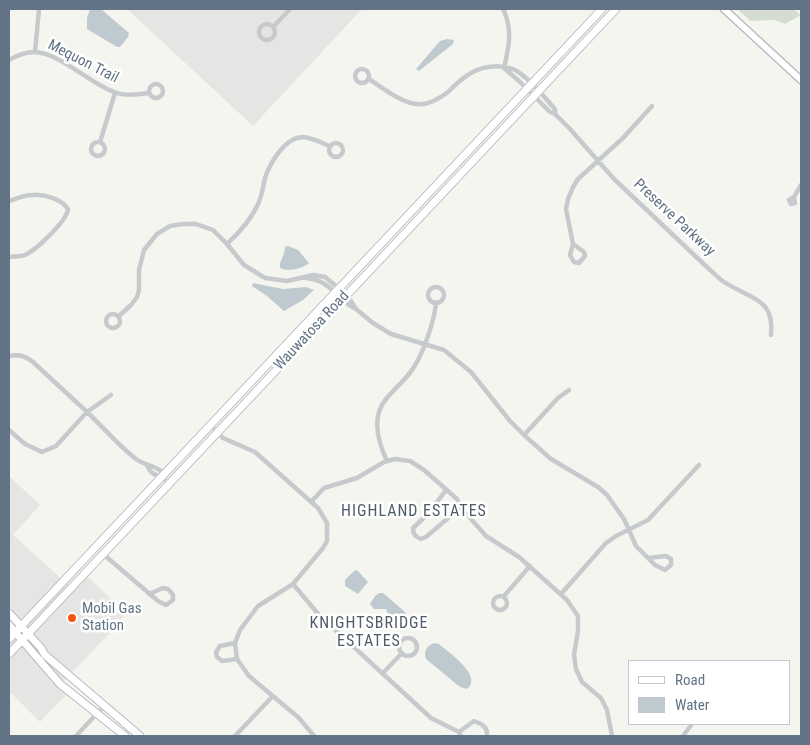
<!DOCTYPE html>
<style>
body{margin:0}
#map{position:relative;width:810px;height:745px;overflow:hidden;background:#f5f5f0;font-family:"Roboto Condensed",sans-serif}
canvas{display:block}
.frame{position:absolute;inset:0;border:10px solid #617385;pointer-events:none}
.legend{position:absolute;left:628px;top:660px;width:162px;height:65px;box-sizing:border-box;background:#fff;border:1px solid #c0c7ce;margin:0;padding:6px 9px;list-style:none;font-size:15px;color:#617385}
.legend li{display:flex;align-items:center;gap:10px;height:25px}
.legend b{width:25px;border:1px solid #c0c7ce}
</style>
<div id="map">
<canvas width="810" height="745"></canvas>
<div class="frame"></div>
<ul class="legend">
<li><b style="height:6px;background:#fff"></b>Road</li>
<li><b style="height:14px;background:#bfcad0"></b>Water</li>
</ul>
</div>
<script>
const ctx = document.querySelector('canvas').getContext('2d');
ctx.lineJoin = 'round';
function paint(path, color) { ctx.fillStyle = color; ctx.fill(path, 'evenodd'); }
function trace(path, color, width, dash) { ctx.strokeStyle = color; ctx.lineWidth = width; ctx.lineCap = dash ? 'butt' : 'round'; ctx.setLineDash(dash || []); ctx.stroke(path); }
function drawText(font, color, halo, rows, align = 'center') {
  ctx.font = font + ' "Roboto Condensed",sans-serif'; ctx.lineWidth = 5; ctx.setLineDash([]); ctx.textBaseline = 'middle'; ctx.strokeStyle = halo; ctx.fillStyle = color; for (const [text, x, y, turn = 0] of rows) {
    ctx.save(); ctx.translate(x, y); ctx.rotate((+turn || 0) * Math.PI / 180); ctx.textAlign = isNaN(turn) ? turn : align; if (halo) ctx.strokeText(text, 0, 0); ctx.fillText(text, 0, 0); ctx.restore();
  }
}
const built = new Path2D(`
 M127,9H362L253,126Z
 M9,476L40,505L13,535L74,590L87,576L126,613L109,634L59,686L67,694L40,722L9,691Z`);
const green = new Path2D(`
 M737,9H793L801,15L785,24L774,20L751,21Z`);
const water = new Path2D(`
 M90,9H101L129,33L128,37L120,47H117L87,29V18Z
 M447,39L454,40L453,44L419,71L416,69L440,41Z
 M288,246L298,250L309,263C302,269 288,272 280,268C279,260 285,256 285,247Z
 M253,283L283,289L306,287L314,290L303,300L284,311L267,296L252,286Z
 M355,570L358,571L368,582L358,594L345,586V580Z
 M379,593H383L405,612L411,621L404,627L397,628L392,624L386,609H374L370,604L375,596Z
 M434,643L439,644C448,652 484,676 467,689L460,687L426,659C423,651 427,646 434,643Z`);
const street = new Path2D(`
 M503,9C513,29 509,47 504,68
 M259 32a8 8 0 1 1 16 0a8 8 0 1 1-16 0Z
 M273,27L290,9
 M35,52L39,9
 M9,60C16,56 26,52 34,52C59,52 90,84 114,92C124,96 137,95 148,93
 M504,68L519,81L550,112L555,114L570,129L614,179L710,270C715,274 720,280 726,283C750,299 775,298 771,335
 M355 76a7 7 0 1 1 14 0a7 7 0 1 1-14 0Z
 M369,79C383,88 400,102 416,104C428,106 439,99 448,92C454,86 461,79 468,75C480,66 499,64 513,69C527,75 545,98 555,109V114
 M149 91a7 7 0 1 1 14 0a7 7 0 1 1-14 0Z
 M100,142L115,93
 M91 149a7 7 0 1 1 14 0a7 7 0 1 1-14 0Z
 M329 150a7 7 0 1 1 14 0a7 7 0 1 1-14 0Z
 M794,197L795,203L791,204L789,200L794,197L801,185
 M9,201C16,199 24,195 32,195C44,194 62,199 68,209C67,221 36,250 25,255C20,257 14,256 9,257
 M227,244C240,232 251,220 258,204C262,196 263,187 265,178C270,163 285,137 303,137C313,138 321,142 329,146
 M573,244L584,252L585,256L579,263L574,262L570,255L573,244L566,209L568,199L573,187L578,179L623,138L652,106
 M428 295a8 8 0 1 1 16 0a8 8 0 1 1-16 0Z
 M356,309L373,323L391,334L444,350L471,372L510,421L524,435L551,459L598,487L607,495L624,519L636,546L655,565L665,570L671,565V559L666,556L648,558
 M106 321a7 7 0 1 1 14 0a7 7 0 1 1-14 0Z
 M119,316L131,305L137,297L139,290V270L144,250L157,234L170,226L183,224H196L213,230L227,244L244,265L265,278L287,281L313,275L325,277L347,295L356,309C334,298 332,280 305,278
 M9,356C19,354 25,356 33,362L87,412L56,446L42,452L25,444L9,430
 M111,395L87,412C102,426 121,448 136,459C144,465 153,465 161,471V476L168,483
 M210,425L223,438L255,452L318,508L327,523V541L323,548L293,584L258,606L240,630L235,643L237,659L249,676L299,718L314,736
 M524,435L558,398L569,390
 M387,461C378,442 371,417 386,399C395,388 406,380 414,367C423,353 435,320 436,302
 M147,465C149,471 154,476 161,476
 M446,490L428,514L413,528C413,535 416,537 421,539L426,537L461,507
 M311,502L324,488L357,478L384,462L395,459L410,461L424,470L457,499L463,510L486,536L519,557L567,600L578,616V631L574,655L576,669L582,682L601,698L607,710L612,736
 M103,554L158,601L166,605L173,600V595L168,589L163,588L149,594
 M293,584L319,615L419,707L431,718L459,732L461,736
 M561,594L606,543L616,536L648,520L699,465
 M493 603a7 7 0 1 1 14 0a7 7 0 1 1-14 0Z
 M504,596L530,566
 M399 647a9 9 0 1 1 18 0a9 9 0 1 1-18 0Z
 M235,643L220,646L216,652L217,657L222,661L237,659
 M383,673L402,653
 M459,732L474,721C482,724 488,727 487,736
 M76,736L104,706
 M235,736L272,697
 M683,736L692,724`);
const secondary = new Path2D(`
 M724,9L801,80`);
const primary = new Path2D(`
 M9,613L41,648L45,655L140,736
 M9,625L60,684L125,736
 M9,639L602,9
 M9,654L616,9`);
const markers = [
 [72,618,5,"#f35412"]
];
const streetNames = [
 ["Mequon Trail",83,62,27],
 ["Preserve Parkway",674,218,43],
 ["Wauwatosa Road",312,331,-47]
];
const poiNames = [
 ["Mobil Gas",82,609],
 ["Station",82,626]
];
const neighbourhoodNames = [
 ["HIGHLAND ESTATES",414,512],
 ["KNIGHTSBRIDGE",369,624],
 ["ESTATES",369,642]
];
paint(built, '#e5e6e4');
paint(green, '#d5ddd1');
paint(water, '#bfcad0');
trace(secondary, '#b8bdc2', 9);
trace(primary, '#b7bbbf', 9);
trace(street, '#c7cacd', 4.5);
trace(secondary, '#fff', 6);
trace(primary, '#fff', 7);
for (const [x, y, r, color] of markers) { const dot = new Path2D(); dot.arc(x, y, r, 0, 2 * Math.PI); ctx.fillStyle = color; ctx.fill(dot); trace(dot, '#fff', 2); }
drawText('15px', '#617385', '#fff', streetNames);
drawText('15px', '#617385', '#fff', poiNames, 'left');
ctx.letterSpacing = '1px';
drawText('16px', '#505c69', '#fff', neighbourhoodNames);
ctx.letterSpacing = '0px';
</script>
